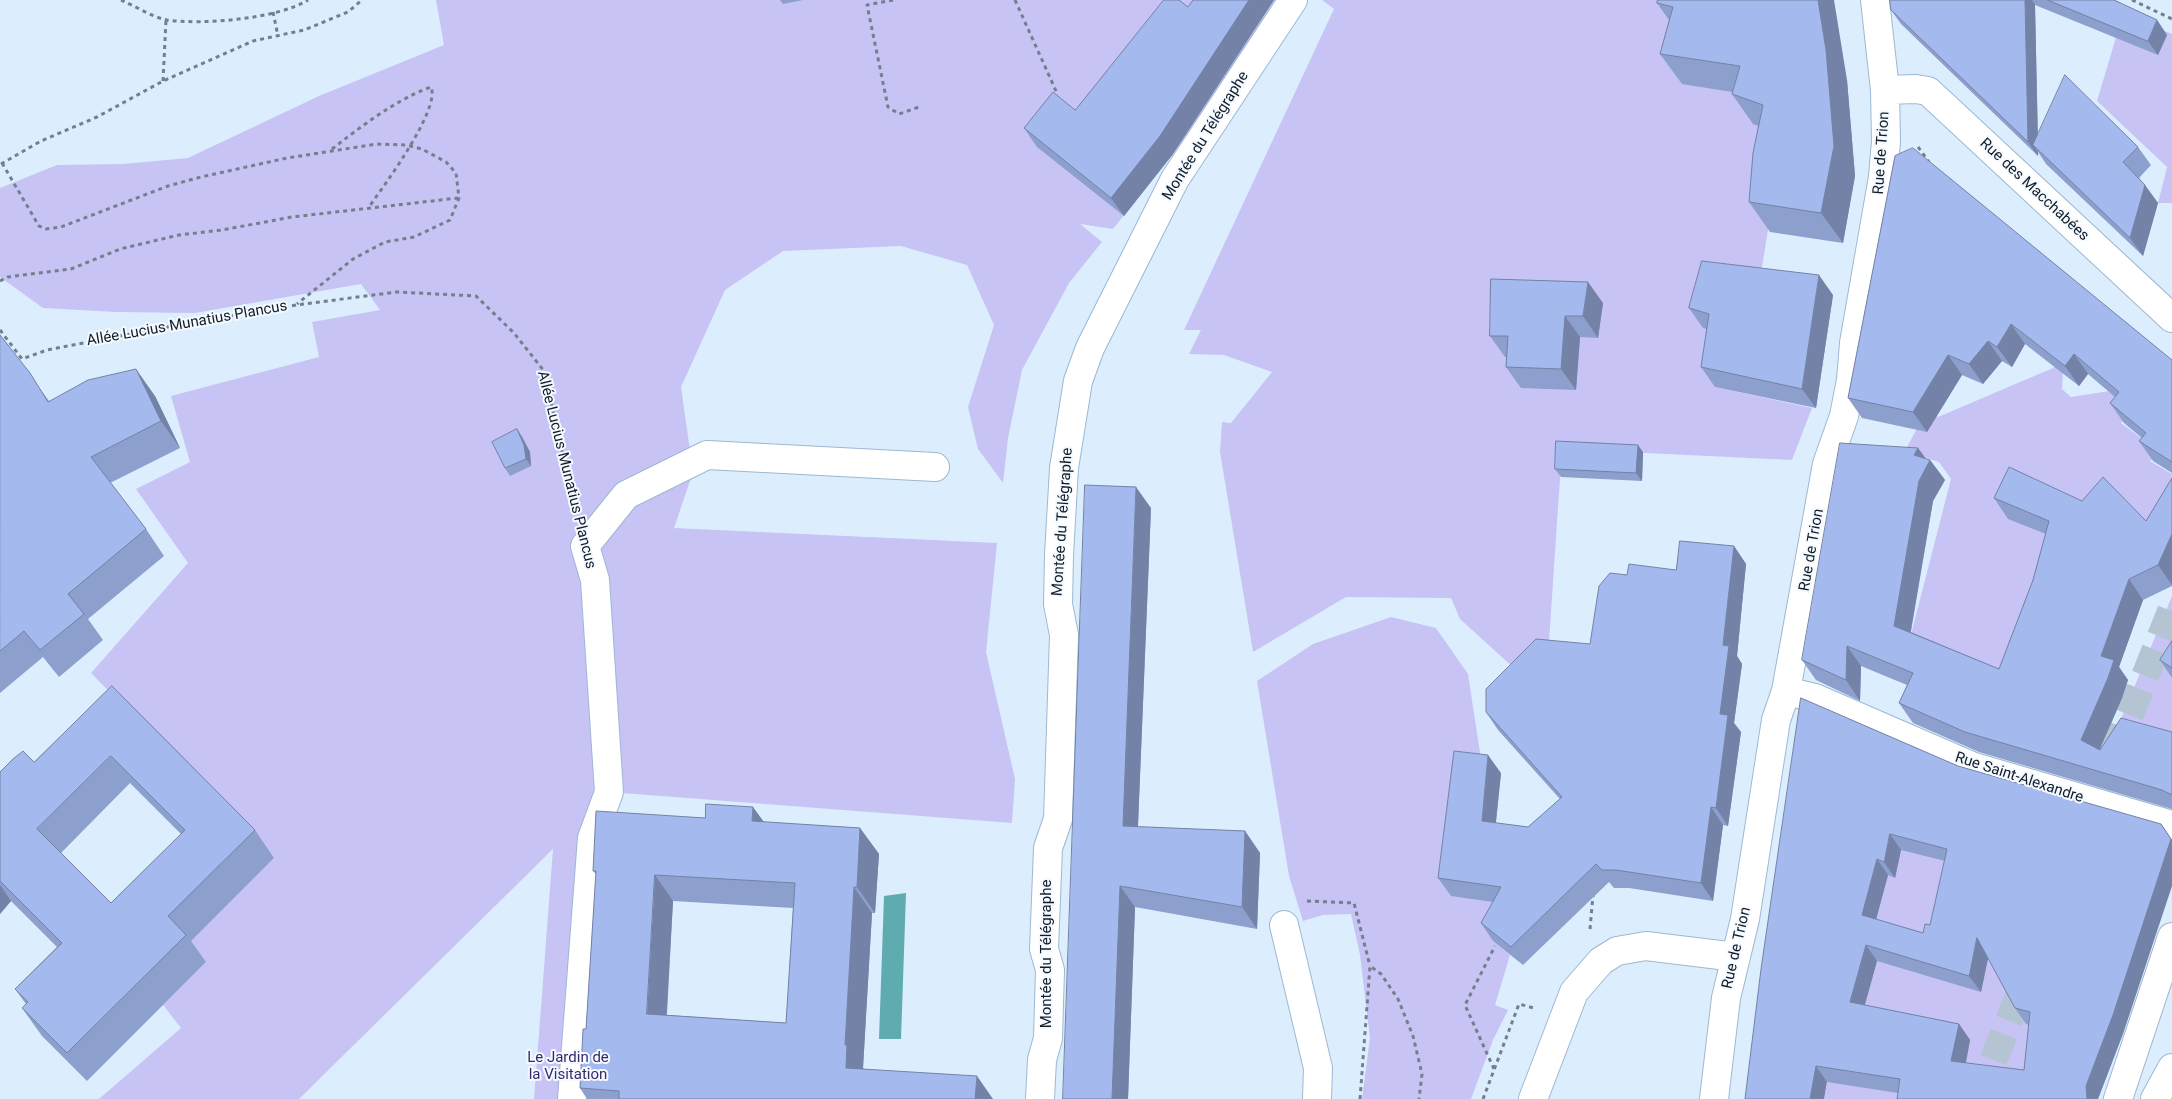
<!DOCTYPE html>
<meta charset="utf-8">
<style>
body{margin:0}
canvas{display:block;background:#dceefe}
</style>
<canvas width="2172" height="1099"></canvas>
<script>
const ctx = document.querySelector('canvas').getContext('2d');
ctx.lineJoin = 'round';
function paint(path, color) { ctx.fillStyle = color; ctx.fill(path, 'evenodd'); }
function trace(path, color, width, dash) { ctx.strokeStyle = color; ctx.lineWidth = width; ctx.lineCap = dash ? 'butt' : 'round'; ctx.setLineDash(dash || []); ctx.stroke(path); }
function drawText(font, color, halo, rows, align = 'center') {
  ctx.font = font + ' Roboto,sans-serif'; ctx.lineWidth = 4; ctx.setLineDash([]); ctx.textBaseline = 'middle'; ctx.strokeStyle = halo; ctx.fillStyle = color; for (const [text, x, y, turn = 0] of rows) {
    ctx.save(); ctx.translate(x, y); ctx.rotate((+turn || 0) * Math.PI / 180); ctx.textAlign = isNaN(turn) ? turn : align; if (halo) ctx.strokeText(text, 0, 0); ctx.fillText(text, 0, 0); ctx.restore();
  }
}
const green = new Path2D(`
 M436,0H1275L1193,128L1113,229L1080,224L1102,242L1069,283L1022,370L1008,438L1003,483L978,449L968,407L994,325L967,265L901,246L783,251L725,290L681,387L693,472L674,528L997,543L986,652L1015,779L1012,823L609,792L598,1099H534L553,849L299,1099H99L181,1028L163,1005L206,962L187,944L274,858L91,673L188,563L136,489L190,462L171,396L319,357L312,322L380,310L361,284L195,313L116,312L43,308L0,277V188L57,165L123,164L188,158L319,96L444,45Z
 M1322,0H1688L1733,56L1781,149L1759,286L1723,333L1715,387L1812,408L1792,460L1562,449L1548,656L1526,679L1460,619L1451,598L1346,597L1253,652L1220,452L1222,422L1231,423L1272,372L1224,355L1189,354L1201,330H1184L1334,9Z
 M2123,14L2172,34V203H2158L2167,167L2097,101Z
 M2064,350L2062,389L2071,397L2116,390L2133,412L2121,423L2161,453L2150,461L2172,474V524L2013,689L1908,646L1951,479L1939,462L1905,451L1926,411L1938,417L2053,368Z
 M2172,596V741L2112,740L2114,727L2099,725L2119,724Z
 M1391,617L1436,628L1468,674L1502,896L1493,941L1510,955L1495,1005L1508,1010L1493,1040L1471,1099H1362L1370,1038L1360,955L1351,914L1323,915L1303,921L1289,876L1257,681L1313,644Z
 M1904,833L2065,846L2023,1099H1824L1834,1047L1885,874Z`);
const water = new Path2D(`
 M906,893L901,1039H879L884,896Z`);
const highwayTunnel = new Path2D(`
 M2114,754L2172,609
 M1978,1099L2028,973`);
const path = new Path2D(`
 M121,0C135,6 152,17 167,20C202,25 278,19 308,0
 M893,0L867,5L888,107L899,114L919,107
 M1015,0L1056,91
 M2132,0L2172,19
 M273,12L278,36
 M163,81L166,20
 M1918,147L1929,162
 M332,149C362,126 395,100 431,87C441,109 383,187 369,207
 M2,163L39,226L46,229L61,227L168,186L201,177L287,158L377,144L406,145L422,149L446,162L456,173L459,198L450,220L414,237L385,242L353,259L297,304
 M1,164L41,141L97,117L163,81L253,41L304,30L348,12L362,0
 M0,281L8,277L71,269L120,249L179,235L222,230L292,217L458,198
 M0,330L22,359L47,350L193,322L296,305L397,292L476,296L514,333L544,371L575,508
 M1307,901L1354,903L1370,966
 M1590,929L1593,895
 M1494,1069L1465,1005L1495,946
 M1360,1099L1370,966L1381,974L1398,999L1413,1036L1422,1074L1419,1099
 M1483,1099L1519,1004L1534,1008`);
const minor = new Path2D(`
 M1885,90L1916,89L1928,91L2172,318
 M1786,691L1815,698L1974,767L2172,825
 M1284,925L1318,1068L1317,1099
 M572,1099L592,838L609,792L595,580L585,546L626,495L707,455L935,467
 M1040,1099L1042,1060L1048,1038L1050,970L1044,949L1048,848L1058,819L1064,635L1058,604L1059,555L1064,468L1078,381L1090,348L1175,179L1293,0
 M1533,1099L1574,992L1601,961L1617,951L1646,946L1736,957
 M1714,1099L1726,998L1745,919L1776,720L1786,691L1827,464L1844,416L1851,380L1854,343L1883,177L1886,141L1885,90L1875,0
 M2118,1099L2172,937`);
const major = new Path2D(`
 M2155,1099L2172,1068`);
const wall = new Path2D(`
 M780,0H803L783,4Z
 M1658,0L1847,80L1855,176L1843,243L1770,232L1749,202L1758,126L1753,124L1732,94V92L1682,84L1660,54L1669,20L1657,3Z
 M1890,0H2114L2157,20L2167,35L2158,55L2035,5L2038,135L2138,147L2151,165L2139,178L2158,203L2143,256L2046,164L2038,152V156L1901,24L1891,10Z
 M1188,7L1173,154L1124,216L1037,147L1024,128L1075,110Z
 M1895,156L2172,360V473L2153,461L2139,441L2142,438L2124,423L2110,403L2115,397L2088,374L2079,386L2025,344L2012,367L2002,361L1983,384L1962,375L1927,432L1862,418L1848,398Z
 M1833,295L1816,408L1715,387L1701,367L1707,329L1703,328L1689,308Z
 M1603,303L1598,338L1580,337L1576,390L1521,388L1506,367V357H1505L1490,336Z
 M0,335L49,401L155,396L180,448L110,483L146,529L164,556L88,619L103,640L59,677L43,657L0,693Z
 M517,429L522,437L530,452L531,466L510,476L505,468Z
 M1918,448L1926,459L1930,460L1945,480L1933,501L1911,632L1999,669L2033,580L2046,534L2008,519L1994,498L2082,501L2146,521L2172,478V586L2143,600L2119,667L2128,680L2122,698L2100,750L2172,732V809L1979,752L1913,723L1899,703L1907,685L1861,666L1860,701L1816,680L1802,660Z
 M1643,452L1642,481L1561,477L1555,469Z
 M1151,508L1138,827L1245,831L1260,853L1257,929L1135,907L1128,1099H1063Z
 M1734,546L1746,564L1737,656L1742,664L1734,723L1741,732L1728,826L1723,825L1713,901L1629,888H1614L1609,882L1523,965L1493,941L1481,923L1493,902L1451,896L1438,878L1501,773L1496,823L1528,827L1560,799L1498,730L1486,712L1590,644L1627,575L1676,570Z
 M2172,641V678L2160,660Z
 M112,686L255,830L274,858L191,941L206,962L87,1081L42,1036L22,1008L26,1004L15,989L57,947L11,901L0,914V772L34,762ZM130,783L181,834L111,903L61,853Z
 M1801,698L2124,1031L2098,1099L1898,1093L1827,1082L1745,1099ZM1901,850L1945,861L1930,925L1923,933L1876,919L1888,875L1895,878ZM1988,957L2015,1008L2026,1024L2029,1025L2024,1070L1966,1063L1970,1040L1959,1024L1865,1005L1877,961L1981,992Z
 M763,822L860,828L879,854L875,913H872L863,1068L864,1069L993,1099H587L580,1088L586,1029L596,874L593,871ZM673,901L793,908L786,1023L667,1015Z`);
const shadedWall = new Path2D(`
 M1249,0H1274L1173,154L1124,216L1111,198Z
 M1818,0H1834L1847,80L1855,176L1843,243L1821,213Z
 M2025,0H2032L2035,5L2038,150L2033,145L2038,152V156L2028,142Z
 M2157,20L2167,35L2158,55L2148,41Z
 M2145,185L2158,203L2143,256L2130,238Z
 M1819,275L1833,295L1816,408L1802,389Z
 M1588,282L1603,303L1598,338L1583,316Z
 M1565,316L1580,337L1576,390L1561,369Z
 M2011,324L2025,344L2012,367L1997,347Z
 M1988,341L2002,361L1983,384L1969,364Z
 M2074,354L2088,374L2079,386L2065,366Z
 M1948,355L1962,375L1927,432L1913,412Z
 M136,369L155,396L180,448L161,421Z
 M517,429L522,437L530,452L531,466L526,459Z
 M1638,445L1643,452L1642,481L1636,473Z
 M1918,448L1929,463L1930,460L1945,480L1933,501L1908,646L1894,626L1914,455Z
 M1136,487L1151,508L1137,848L1123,826Z
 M2172,534V585L2158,565Z
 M1734,546L1746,564L1737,656L1742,664L1734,723L1741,732L1728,826L1716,808L1723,645Z
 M2129,579L2143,600L2119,667L2128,680L2122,698L2095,760L2081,740L2101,656Z
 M1847,646L1861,666L1860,701L1846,680Z
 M1488,755L1501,773L1494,839L1482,821Z
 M753,807L772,833L752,821Z
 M1711,807L1723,825L1713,901L1701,883Z
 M2161,824L2172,840V886L2124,1031L2098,1099H2087L2086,1086Z
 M860,828L879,854L875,913L857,887Z
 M1245,831L1260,853L1257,929L1242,907Z
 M1890,834L1901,850L1895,878L1884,862Z
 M1877,859L1888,875L1873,931L1862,915Z
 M655,875L673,901L665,1040L647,1014Z
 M0,885L11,901L0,914Z
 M1120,886L1135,907L1128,1099H1112Z
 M854,887L872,913L863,1068L865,1071L846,1068L845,1045Z
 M1977,938L1989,954L1981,992L1969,976Z
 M1866,945L1877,961L1861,1018L1850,1002Z
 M1959,1024L1970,1040L1963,1077L1951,1061Z
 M1816,1066L1827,1082L1824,1099H1810Z
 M977,1076L993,1099H975Z`);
const building = new Path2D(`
 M1164,0H1179L1188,7L1193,0H1249L1160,136L1111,198L1024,128L1053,92L1075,110Z
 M1658,0H1818L1826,50L1834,146L1821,213L1749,202L1753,153L1763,105L1732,94L1740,66L1660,54L1673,7L1657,3Z
 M1890,0H2025L2028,142L1891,10Z
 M2048,0H2114L2157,20L2148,41Z
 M2065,75L2138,147L2123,162L2145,185L2130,238L2033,145Z
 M1913,148L2172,360V462L2139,441L2146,433L2110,403L2119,392L2074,354L2065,366L2011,324L1997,347L1988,341L1969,364L1948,355L1913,412L1848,398L1895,156Z
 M1702,261L1819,275L1802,389L1701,367L1709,314L1689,308Z
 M1491,279L1588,282L1583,316H1565L1561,369L1506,367L1508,336H1490Z
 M0,335L30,373L48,402L88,380L136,369L161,421L91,457L146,529L68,594L84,614L40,650L24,631L0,651Z
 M517,429L524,445L526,459L505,468L492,442Z
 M1556,441L1638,445L1636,473L1555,469Z
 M1840,443L1918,448L1914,455L1930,460L1919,481L1894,626L1999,669L2033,580L2049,521L1994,498L2009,467L2082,501L2103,477L2146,521L2172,478V534L2158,565L2129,579L2101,656L2114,660L2108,678L2081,740L2100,750L2121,718L2172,732V795L2162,790L1965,732L1899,703L1913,673L1847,646L1846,680L1802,660Z
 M1085,485L1136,487L1123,826L1245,831L1242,907L1120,886L1112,1099H1063Z
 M1680,541L1734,546L1723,645L1729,646L1720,714L1728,715L1716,808L1711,807L1701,883L1616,870H1602L1596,864L1511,947L1481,923L1501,887L1438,878L1454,751L1488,755L1482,821L1528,827L1562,797L1486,712V689L1536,639L1590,644L1599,586L1610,573L1627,575L1629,564L1676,570Z
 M2172,641V668L2160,660Z
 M112,686L255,830L168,916L186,935L67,1053L22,1008L28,1002L15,989L62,943L0,881V772L13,759L23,751L34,762ZM111,756L185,830L111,903L37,829Z
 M1801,698L1958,766L2161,824L2171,839L2113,1015L2086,1086L2087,1099H1897L1900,1079L1816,1066L1810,1099H1745L1761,969ZM1890,834L1947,849L1930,925L1925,924L1923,933L1862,915L1877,859L1884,862ZM1977,938L2015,1008L2030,1012L2024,1070L1951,1061L1959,1024L1850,1002L1866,945L1969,976Z
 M706,804L753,807L752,821L860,828L857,887H854L845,1045H847L846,1068L977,1076L975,1099H619V1091L580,1088L583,1029H586L596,871H593L596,811L705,818ZM655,875L795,883L786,1023L647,1014Z`);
const streetNames = [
 ["Montée du Télégraphe",1206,136,-58],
 ["Rue de Trion",1882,153,-86],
 ["Rue des Macchabées",2034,190,43],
 ["Allée Lucius Munatius Plancus",187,324,-10],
 ["Allée Lucius Munatius Plancus",566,470,76],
 ["Montée du Télégraphe",1063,522,-86],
 ["Rue de Trion",1812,550,-80],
 ["Rue Saint-Alexandre",2019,778,18],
 ["Rue de Trion",1737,948,-77],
 ["Montée du Télégraphe",1047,954,-90]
];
const parkNames = [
 ["Le Jardin de",568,1058],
 ["la Visitation",568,1075]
];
paint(green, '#c8c3f5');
paint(water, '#5eacb0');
trace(highwayTunnel, '#b4c4d3', 28, [28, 14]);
trace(minor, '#9cb8d2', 30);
trace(major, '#9cb8d2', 30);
trace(path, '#72808d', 3, [4, 4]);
trace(minor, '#fff', 28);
trace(major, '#fff', 28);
paint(wall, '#8d9fcc');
paint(shadedWall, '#7382a6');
paint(building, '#a4b9ed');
trace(building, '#7382a6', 1);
drawText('15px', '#131d27', '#f4faff', streetNames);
drawText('15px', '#382a6a', '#f4faff', parkNames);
</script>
